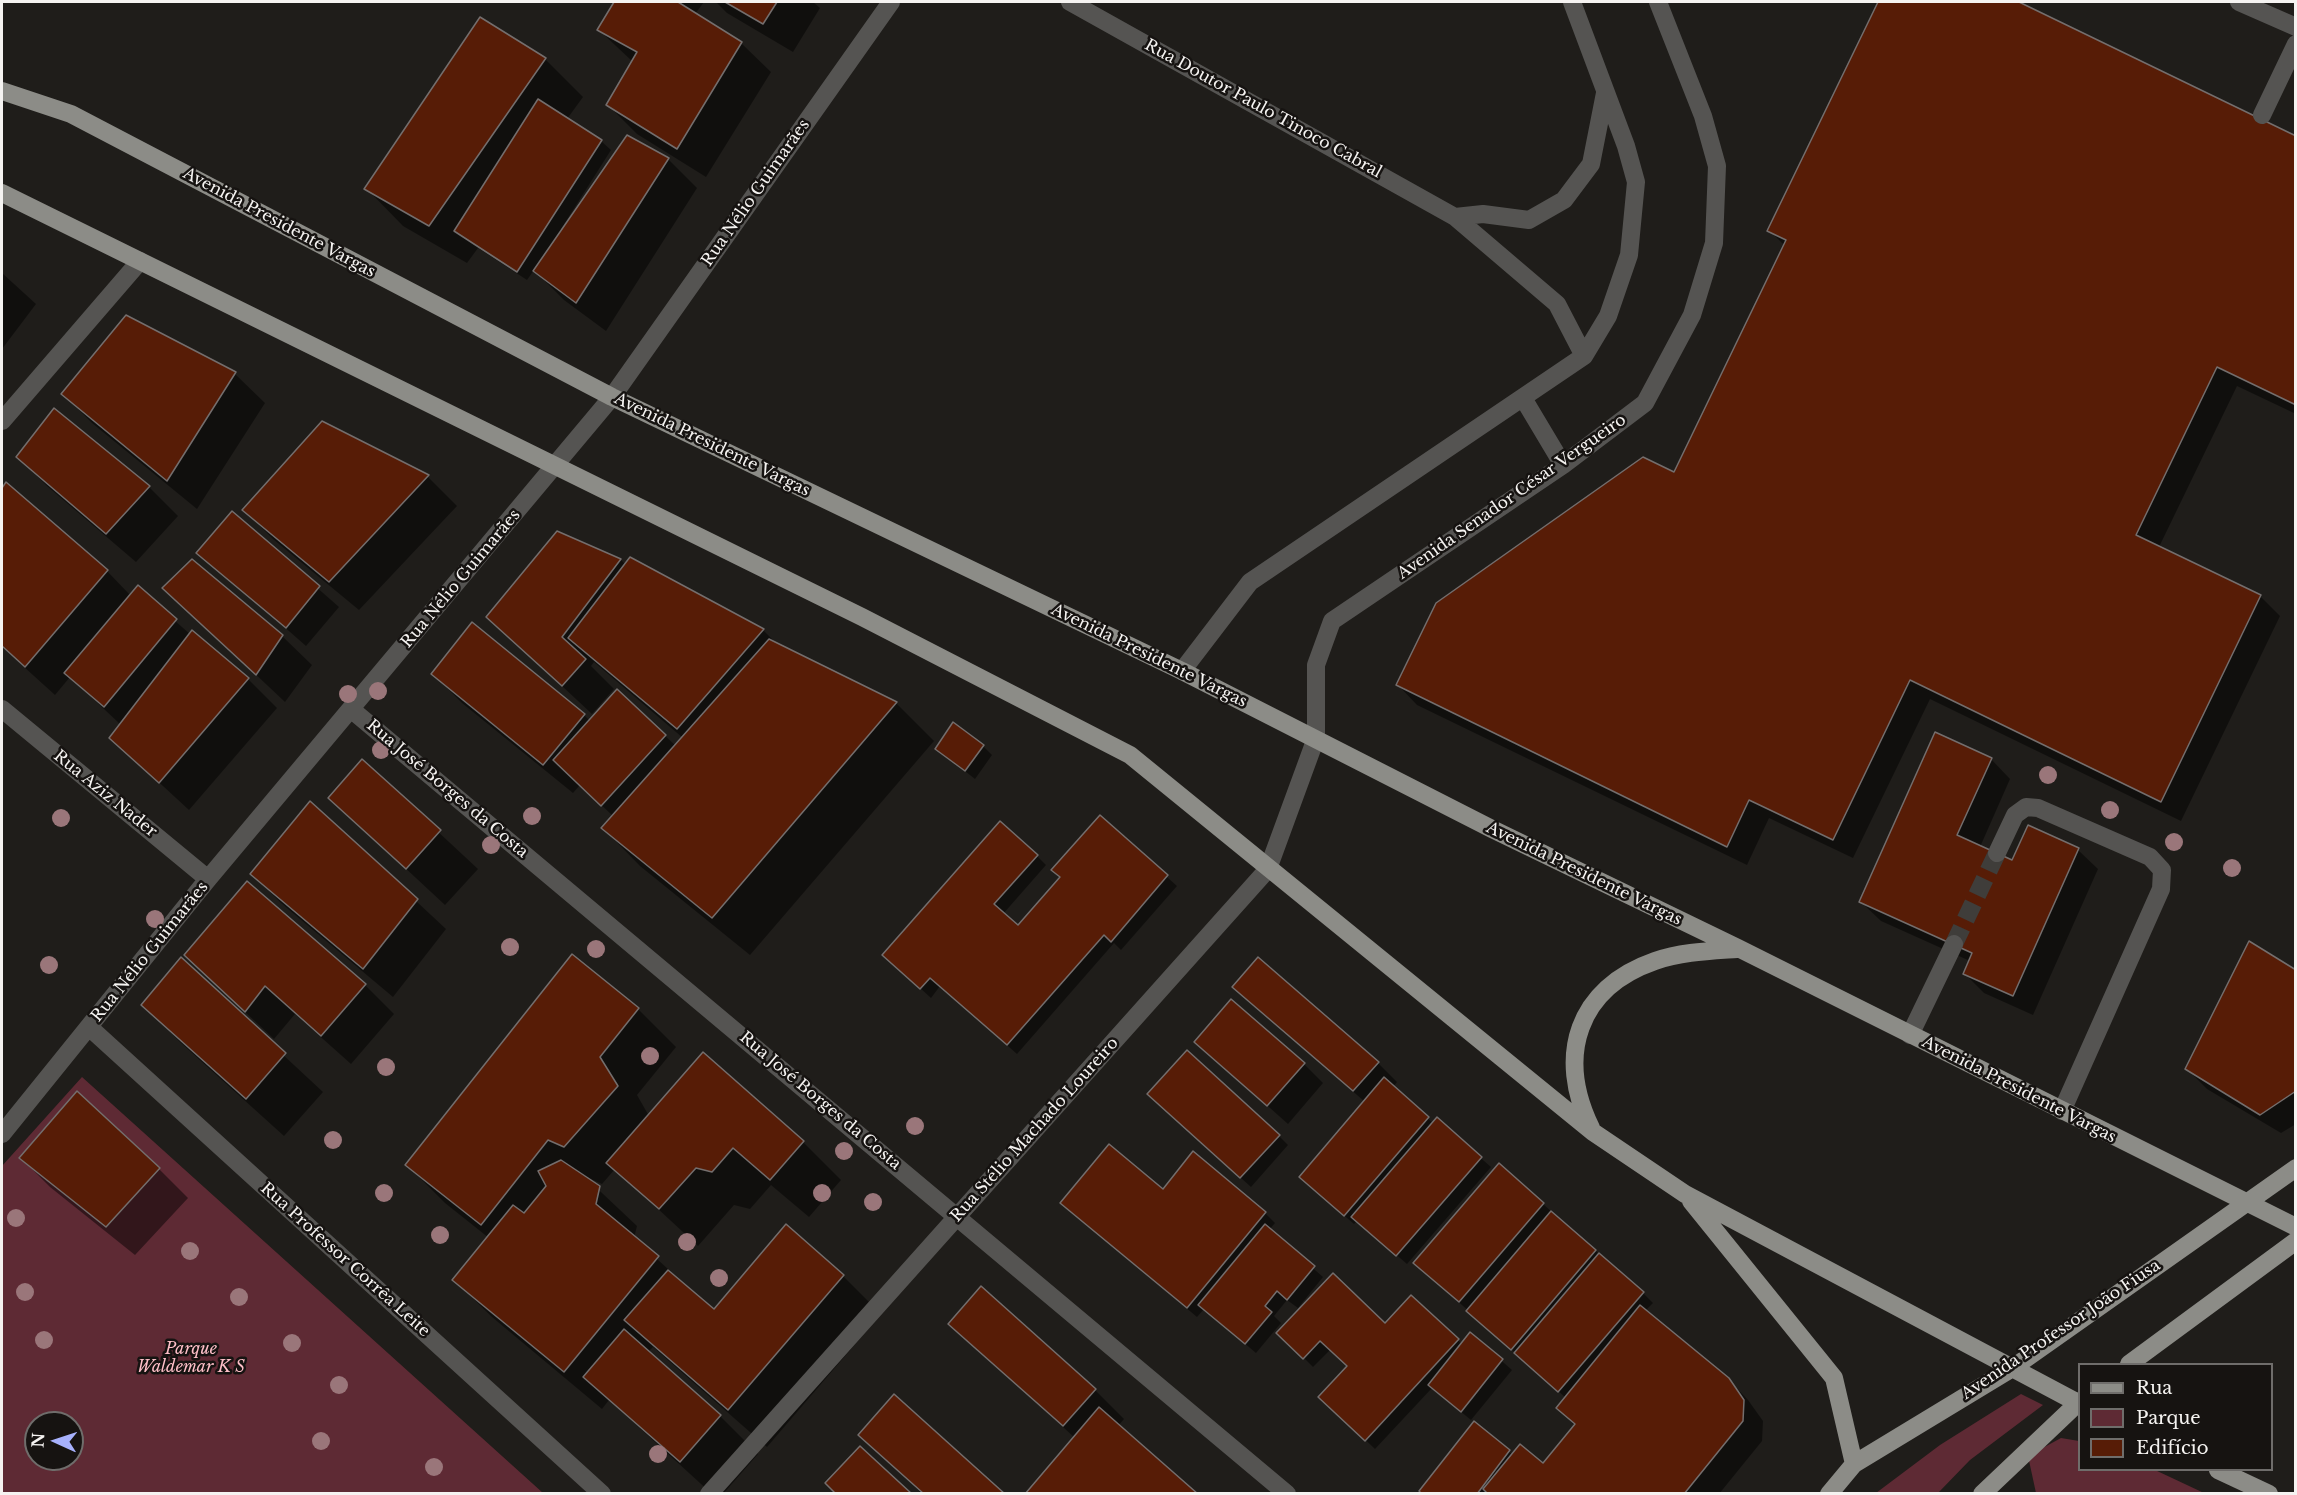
<!DOCTYPE html>
<meta charset="utf-8">
<style>
body{margin:0}
#map{position:relative;width:2297px;height:1495px;overflow:hidden;background:#1f1d1a;font-family:"Libre Baskerville",serif}
canvas{display:block}
.frame{position:absolute;inset:0;border:3px solid #f5f3f1;pointer-events:none}
.legend{position:absolute;left:2078px;top:1363px;width:195px;height:108px;box-sizing:border-box;background:#161311;border:2px solid #6f6d6b;margin:0;padding:8px 10px;list-style:none;font-size:18px;color:#f5f3f1}
.legend li{display:flex;align-items:center;gap:12px;height:30px}
.legend b{width:30px;border:2px solid #6f6d6b}
.north{position:absolute;left:24px;top:1411px;width:60px;height:60px;box-sizing:border-box;background:#161311;border:2px solid #6f6d6b;border-radius:50%;rotate:273deg;font-size:16px;font-weight:700;line-height:24px;text-align:center;color:#f5f3f1}
.north::after{content:'';display:block;margin:auto;width:21px;height:27px;background:#a7b1fc;clip-path:polygon(50% 0,100% 100%,50% 72%,0 100%)}
</style>
<div id="map">
<canvas width="2297" height="1495"></canvas>
<div class="frame"></div>
<ul class="legend">
<li><b style="height:8px;background:#8c8c87"></b>Rua</li>
<li><b style="height:16px;background:#5e2a34"></b>Parque</li>
<li><b style="height:16px;background:#571c06"></b>Edifício</li>
</ul>
<div class="north">N</div>
</div>
<script>
const ctx = document.querySelector('canvas').getContext('2d');
ctx.lineJoin = 'round';
function paint(path, color) { ctx.fillStyle = color; ctx.fill(path, 'evenodd'); }
function trace(path, color, width, dash) { ctx.strokeStyle = color; ctx.lineWidth = width; ctx.lineCap = dash ? 'butt' : 'round'; ctx.setLineDash(dash || []); ctx.stroke(path); }
function drawText(font, color, halo, rows, align = 'center') {
  ctx.font = font + ' "Libre Baskerville",serif'; ctx.lineWidth = 5; ctx.setLineDash([]); ctx.textBaseline = 'middle'; ctx.strokeStyle = halo; ctx.fillStyle = color; for (const [text, x, y, turn = 0] of rows) {
    ctx.save(); ctx.translate(x, y); ctx.rotate((+turn || 0) * Math.PI / 180); ctx.textAlign = isNaN(turn) ? turn : align; if (halo) ctx.strokeText(text, 0, 0); ctx.fillText(text, 0, 0); ctx.restore();
  }
}
const green = new Path2D(`
 M82,1077L543,1493L2,1494V1166ZM36,1423H72V1459H36Z
 M2021,1394L2043,1405L1970,1460L1938,1493H1876L1940,1445Z
 M2061,1438L2079,1441L2080,1470H2155L2204,1493H2036L2028,1456Z`);
const shadow = new Path2D(`
 M616,2H704L695,14L741,43L771,72L706,177L637,134L608,105L633,62L599,30Z
 M716,2H813L820,8L793,52L727,13Z
 M1880,2H2016L2296,138V414L2237,386L2159,547L2260,596L2280,616L2181,821L1930,699L1853,858L1769,818L1747,865L1417,705L1398,685L1675,474L1785,246L1769,230Z
 M545,59L583,97L567,119L601,141L611,150L561,229L563,230L668,159L697,188L606,331L564,300L534,270L527,280L478,248L467,263L403,226L366,188Z
 M2,273L36,304L2,349Z
 M127,317L235,374L265,403L197,509L92,423L63,394Z
 M323,423L428,477L457,506L359,610L273,539L244,510Z
 M18,457L149,487L178,516L136,562L47,486Z
 M6,485L107,571L131,596L138,588L191,635L193,632L248,679L277,708L189,810L111,738L121,725L70,677L55,695L2,647V490Z
 M232,513L339,607L306,646L199,552Z
 M557,532L621,560L626,565L763,630L778,645L896,703L934,741L750,955L640,866L603,828L613,816L580,785L573,793L462,703L433,674L584,715L590,721L617,691L676,746L683,738L594,662L591,666L614,689L592,714L488,617Z
 M164,588L282,636L312,665L285,702Z
 M983,746L992,755L975,779L937,749Z
 M1991,759L2010,779L1980,847L2013,862L2078,850L2098,869L2033,1015L1984,993L1964,973L1970,961L1881,921L1861,902Z
 M362,761L478,869L445,905L330,798Z
 M311,803L446,929L393,997L281,903L252,874Z
 M1100,817L1177,886L1121,950L1114,943L1017,1054L940,986L931,998L894,964L1037,856L1046,865L1003,914L1018,927L1061,878Z
 M247,883L365,985L394,1014L351,1064L295,1014L274,1039L215,984Z
 M181,960L323,1092L284,1136L181,1043L143,1005Z
 M2296,971V1124L2281,1133L2207,1089L2187,1069Z
 M1234,987L1378,1063L1397,1082L1393,1087L1434,1124L1437,1120L1491,1167L1407,1264L1357,1221L1354,1224L1311,1187L1365,1102Z
 M638,1009L676,1047L637,1095L649,1116L703,1054L803,1142L841,1180L809,1217L771,1185L750,1209L734,1205L698,1246L615,1169L602,1184L584,1176L637,1226L634,1238L714,1311L786,1226L843,1276L881,1314L767,1447L653,1347L648,1352L720,1416L758,1454L723,1494H712L609,1400L602,1409L492,1317L454,1280L489,1238L445,1203L407,1165Z
 M1196,1042L1304,1064L1323,1083L1288,1124Z
 M1159,1104L1279,1136L1288,1145L1251,1187Z
 M1194,1153L1265,1213L1275,1223L1269,1230L1323,1277L1298,1308L1287,1300L1274,1316L1281,1323L1256,1353L1204,1309L1197,1317L1072,1212L1163,1191Z
 M21,1158L159,1169L188,1198L135,1255L50,1187Z
 M1543,1204L1643,1293L1653,1303L1645,1311L1728,1379L1748,1400L1763,1421L1762,1441L1719,1494H1424L1474,1423L1513,1455L1543,1465L1575,1426L1558,1408L1566,1398L1415,1263Z
 M1411,1297L1462,1344L1471,1334L1512,1370L1471,1420L1432,1388L1375,1449L1330,1406L1349,1367L1330,1350L1313,1367L1279,1333L1386,1325Z
 M950,1324L1095,1390L1124,1419L1118,1426L1075,1438Z
 M860,1435L1003,1494H922Z`);
const building = new Path2D(`
 M614,2H678L742,42L677,149L606,105L637,52L597,30Z
 M725,2H777L763,24Z
 M1878,2H2019L2296,136V405L2217,367L2136,535L2261,595L2161,802L1910,680L1833,840L1749,800L1727,847L1396,685L1436,603L1643,457L1674,472L1786,240L1767,231Z
 M480,17L546,58L429,226L364,189Z
 M538,99L602,140L517,272L454,231Z
 M627,135L669,158L576,303L533,271Z
 M126,315L236,372L167,481L61,394Z
 M54,408L150,486L106,534L16,457Z
 M322,421L429,475L329,582L242,510Z
 M6,482L108,570L25,667L2,646V488Z
 M232,511L320,586L286,628L196,553Z
 M557,531L621,559L562,637L586,659L562,686L486,617Z
 M630,557L764,629L677,729L568,638Z
 M192,559L283,635L256,675L162,588Z
 M138,585L177,619L104,707L64,673Z
 M472,622L585,714L543,765L431,674Z
 M192,630L249,678L159,783L109,738Z
 M769,639L897,702L712,918L601,828Z
 M617,689L666,735L601,806L553,760Z
 M953,722L984,745L965,771L935,749Z
 M1935,732L1992,758L1957,835L2012,860L2028,825L2079,848L2013,996L1963,974L1972,953L1859,902Z
 M362,759L441,830L406,869L328,798Z
 M310,801L418,899L363,969L250,874Z
 M1100,815L1168,875L1111,942L1104,935L1007,1045L930,978L920,989L882,955L1000,821L1038,855L994,904L1018,925L1060,877L1051,870Z
 M247,881L366,984L321,1036L265,986L245,1012L184,955Z
 M2249,941L2296,970V1091L2260,1115L2185,1069Z
 M572,954L639,1008L600,1057L618,1086L564,1147L548,1140L481,1225L405,1165Z
 M181,957L286,1053L246,1099L141,1005Z
 M1258,957L1379,1062L1353,1091L1232,987Z
 M1231,999L1305,1063L1267,1106L1194,1042Z
 M1187,1050L1280,1135L1240,1178L1147,1094Z
 M703,1052L804,1141L770,1180L733,1148L712,1172L696,1168L659,1209L606,1163Z
 M1384,1077L1429,1117L1344,1216L1299,1177Z
 M77,1091L160,1168L106,1227L19,1158Z
 M1437,1117L1482,1157L1396,1256L1351,1217Z
 M1109,1144L1163,1189L1193,1151L1266,1212L1187,1308L1060,1203Z
 M561,1160L600,1186L596,1204L659,1256L564,1372L452,1280L513,1205L524,1213L546,1186L538,1171Z
 M1499,1163L1544,1203L1459,1302L1413,1263Z
 M1551,1211L1596,1250L1511,1350L1466,1311Z
 M786,1224L844,1275L728,1410L624,1320L668,1270L714,1309Z
 M1265,1224L1315,1266L1287,1300L1277,1291L1265,1306L1272,1312L1245,1344L1198,1305Z
 M1599,1253L1644,1292L1558,1392L1514,1353Z
 M1333,1273L1385,1323L1411,1295L1459,1339L1365,1441L1318,1397L1347,1366L1320,1341L1303,1359L1276,1333Z
 M981,1286L1096,1389L1063,1426L948,1324Z
 M1640,1305L1729,1378L1744,1400L1743,1421L1684,1494H1488L1483,1489L1520,1444L1543,1463L1575,1424L1556,1408Z
 M624,1329L721,1415L680,1462L583,1377Z
 M1470,1332L1503,1359L1461,1412L1428,1385Z
 M894,1394L1005,1494H924L858,1435Z
 M1099,1407L1198,1494H1025Z
 M1474,1421L1510,1450L1477,1494H1422L1419,1491Z
 M860,1446L912,1494H836L825,1483Z`);
const minorTunnel = new Path2D(`
 M1954,944L1997,853`);
const minor = new Path2D(`
 M1070,2L1455,217L1557,304L1584,356
 M2239,2L2296,27
 M2262,115L2296,44
 M1455,217L1483,214L1529,220L1564,200L1591,164L1605,93
 M1523,398L1563,465
 M2,421L140,261
 M1182,671L1250,582L1584,356L1608,316L1629,255L1636,182L1626,146L1572,2
 M2,709L208,879
 M352,710L1287,1494
 M1997,853L2015,815L2026,807L2038,808L2150,857L2162,870L2161,889L2062,1111
 M89,1027L602,1494
 M1910,1035L1954,944
 M2,1134L208,879L612,397L891,2
 M709,1494L1268,869L1316,738V665L1332,621L1563,465L1645,403L1692,315L1714,243L1717,166L1703,116L1658,2`);
const major = new Path2D(`
 M2,91L71,114L612,397L1182,671L1492,829L1738,948L2296,1227
 M2,193L862,617L1130,755L1593,1132L1685,1194L2080,1404
 M1591,1128C1556,1056 1577,988 1655,961C1681,952 1709,951 1737,949
 M1691,1201L1834,1378L1854,1464
 M2129,1364L2296,1241
 M2218,1470L2269,1494
 M1829,1494L1854,1464L2014,1367L2296,1168
 M1982,1494L2080,1401`);
const trees = [
 [378,691],
 [348,694],
 [381,750],
 [2048,775],
 [2110,810],
 [532,816],
 [61,818],
 [2174,842],
 [491,845],
 [2232,868],
 [155,919],
 [510,947],
 [596,949],
 [49,965],
 [650,1056],
 [386,1067],
 [915,1126],
 [333,1140],
 [844,1151],
 [384,1193],
 [822,1193],
 [873,1202],
 [16,1218],
 [440,1235],
 [687,1242],
 [190,1251],
 [719,1278],
 [25,1292],
 [239,1297],
 [44,1340],
 [292,1343],
 [339,1385],
 [321,1441],
 [658,1454],
 [434,1467]
];
const streetNames = [
 ["Rua Doutor Paulo Tinoco Cabral",1263,109,29],
 ["Rua Nélio Guimarães",756,193,-55],
 ["Avenida Presidente Vargas",279,223,28],
 ["Avenida Presidente Vargas",712,445,26],
 ["Avenida Senador César Vergueiro",1512,497,-35],
 ["Rua Nélio Guimarães",461,579,-50],
 ["Avenida Presidente Vargas",1149,656,26],
 ["Rua José Borges da Costa",447,789,40],
 ["Rua Aziz Nader",105,794,39],
 ["Avenida Presidente Vargas",1584,874,26],
 ["Rua Nélio Guimarães",150,952,-51],
 ["Avenida Presidente Vargas",2019,1090,27],
 ["Rua José Borges da Costa",820,1101,40],
 ["Rua Stélio Machado Loureiro",1035,1130,-48],
 ["Rua Professor Corrêa Leite",345,1260,42],
 ["Avenida Professor João Fiusa",2061,1330,-34]
];
const parkNames = [
 ["Parque",191,1349],
 ["Waldemar K S",191,1367]
];
paint(green, '#5e2a34');
paint(shadow, '#0007');
paint(building, '#571c06');
trace(building, '#746e6d', 1.5);
trace(minorTunnel, '#3f3d3a', 18, [18, 9]);
trace(minor, '#555452', 18);
trace(major, '#8c8c87', 18);
ctx.fillStyle = '#9a767a';
for (const [x, y] of trees) { ctx.beginPath(); ctx.arc(x, y, 9, 0, 2 * Math.PI); ctx.fill(); }
drawText('16px', '#f5f3f1', '#161311', streetNames);
drawText('italic 16px', '#febfc8', '#161311', parkNames);
</script>
